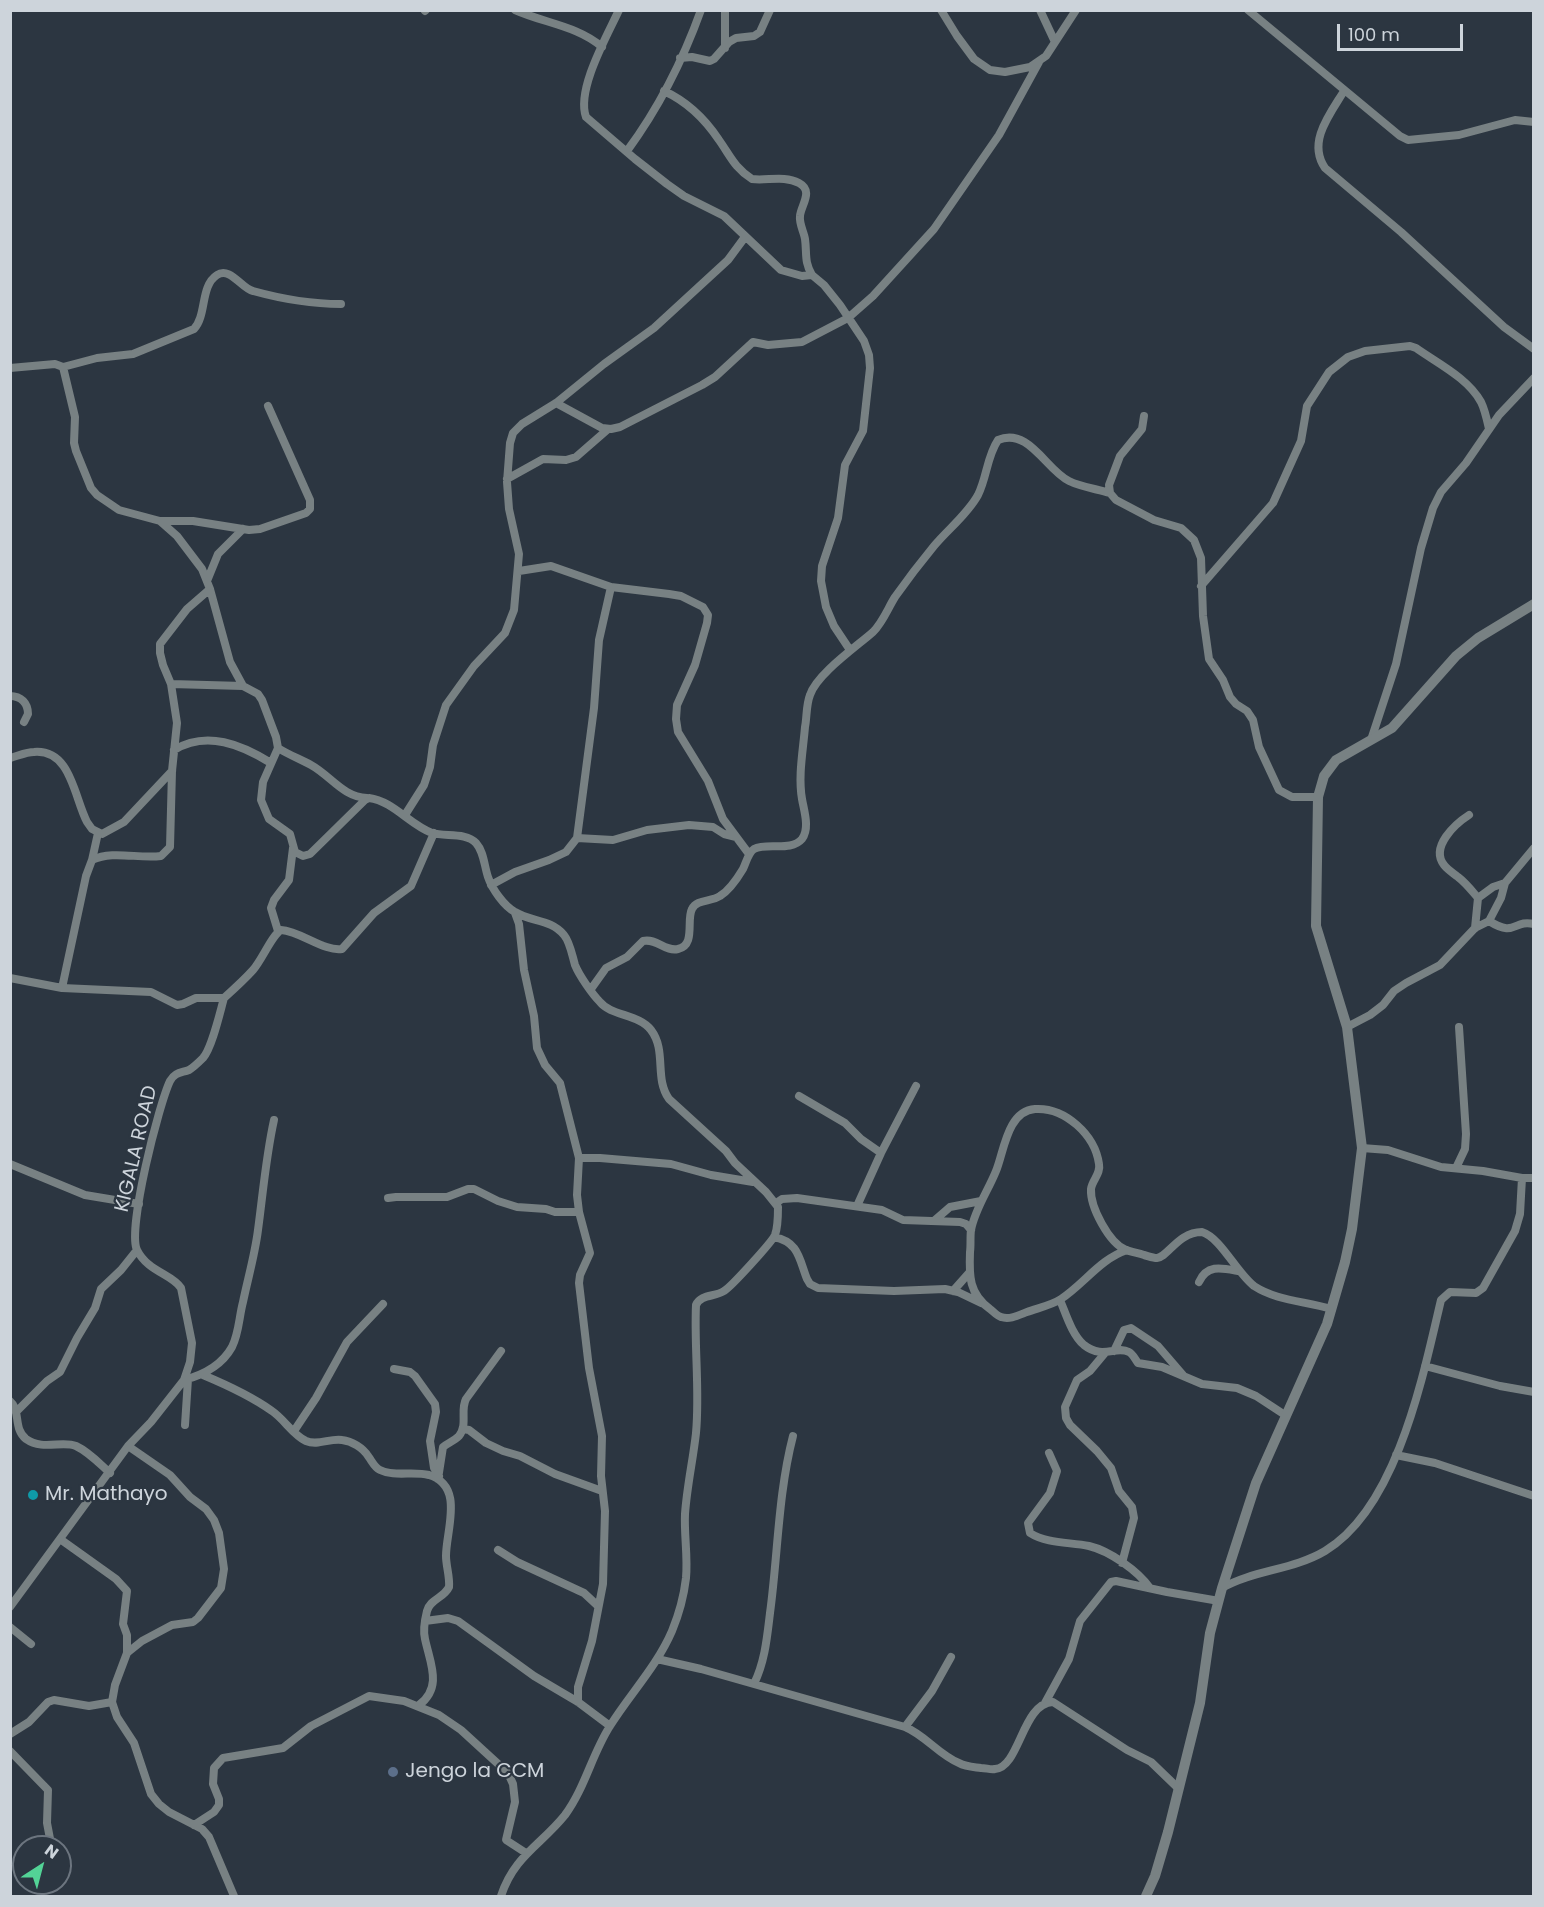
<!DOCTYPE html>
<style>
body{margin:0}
#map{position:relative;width:1544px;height:1907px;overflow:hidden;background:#2c3641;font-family:Poppins,sans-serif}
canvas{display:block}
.frame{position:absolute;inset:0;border:12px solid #cdd4db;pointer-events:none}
.north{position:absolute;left:12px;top:1835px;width:60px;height:60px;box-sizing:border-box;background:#2c3641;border:2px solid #6c757f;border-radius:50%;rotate:36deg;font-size:16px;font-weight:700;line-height:24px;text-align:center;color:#cdd4db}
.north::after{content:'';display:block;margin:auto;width:21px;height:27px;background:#53d396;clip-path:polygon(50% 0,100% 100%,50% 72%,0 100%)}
.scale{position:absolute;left:1337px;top:24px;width:126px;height:27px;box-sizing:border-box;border:3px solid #cdd4db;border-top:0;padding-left:8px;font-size:18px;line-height:21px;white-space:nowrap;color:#cdd4db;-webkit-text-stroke:4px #2c3641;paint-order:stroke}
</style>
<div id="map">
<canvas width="1544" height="1907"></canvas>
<div class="frame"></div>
<div class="north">N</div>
<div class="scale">100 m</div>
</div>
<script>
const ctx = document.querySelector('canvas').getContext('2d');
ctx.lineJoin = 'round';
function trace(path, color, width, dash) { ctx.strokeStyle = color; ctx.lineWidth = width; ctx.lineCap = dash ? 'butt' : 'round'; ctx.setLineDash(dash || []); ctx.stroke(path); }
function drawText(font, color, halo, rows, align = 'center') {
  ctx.font = font + ' Poppins,sans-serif'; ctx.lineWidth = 4.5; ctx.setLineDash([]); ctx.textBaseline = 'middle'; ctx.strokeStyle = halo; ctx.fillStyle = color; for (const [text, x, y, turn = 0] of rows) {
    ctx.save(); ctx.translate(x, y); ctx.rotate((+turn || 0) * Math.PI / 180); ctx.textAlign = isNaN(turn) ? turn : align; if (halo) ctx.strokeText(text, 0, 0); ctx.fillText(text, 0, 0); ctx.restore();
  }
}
const minor = new Path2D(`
 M515,10C544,23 578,26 602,47
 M619,10C607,36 576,90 586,117L635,159L667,184L684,196L724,216L781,270L802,276L812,275L824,285L840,305L864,341L869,355L870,368L863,431L845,465L838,518L822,566L821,581L826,607L834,626L850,650
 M941,10L957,36L974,59L990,70L1005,72L1030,67L1046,56L1076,10
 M1040,10L1055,42
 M1248,10L1400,136L1408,140L1459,135L1515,120L1534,122
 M425,11L426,10
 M725,48V10
 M680,58L692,57L710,61L714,59L729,42L736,38L754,36L760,32L770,10
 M664,91C688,102 705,119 719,140C731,157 734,167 752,179C767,181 784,175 799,183C814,191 801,205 800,216C799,224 804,232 805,239C807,253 804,262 812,275
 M1344,91C1330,114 1307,142 1325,168L1401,232L1504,327L1534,349
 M627,151C658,109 683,60 701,10
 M63,367L97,358L133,354L194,329C207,315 200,286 217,275C230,266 242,289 253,291C282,299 311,304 341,304
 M10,368L55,364L63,367L75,417L74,443L76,451L91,488L97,495L119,510L160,521L177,536L202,569L210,589L230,662L243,686L258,694L262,700L276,737L278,748L263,782L261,800L269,819L290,834L295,852L303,856L310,854L365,800L369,798C393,801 410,825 432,833C445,837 466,832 476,843C484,852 484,865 488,877C492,889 504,906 515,912C531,922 551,919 564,935C570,942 572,955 575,965C579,975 592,994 600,1002C611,1016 639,1014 651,1030C667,1051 654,1078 669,1099L726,1151L735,1163L766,1192L778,1207C778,1216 778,1227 775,1235C772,1242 731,1287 724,1291C715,1297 701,1294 696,1305C694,1347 700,1390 696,1433C693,1460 687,1486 685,1514C684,1535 688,1557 686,1578C684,1595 679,1614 672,1631C657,1666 630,1694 610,1726C592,1754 585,1788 565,1815C541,1845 514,1856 501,1896
 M556,403L602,428L611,429L620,427L702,385L715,377L753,342L768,345L802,342L848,318L873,296L934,229L999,135L1039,62
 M1144,416L1142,429L1120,456L1109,485L1110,493L1116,500L1154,520L1181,528L1194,540L1201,558L1203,616L1209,659L1223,680L1230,697L1236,704L1247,711L1253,720L1259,747L1279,790L1292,797H1318
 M507,479L543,459L566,460L576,457L607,430
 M161,521H193L249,530L260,529L306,513L310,509V500L268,406
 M519,571L551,566L611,587L669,594L681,596L703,607L708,615L707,623L695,665L677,705L676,719L678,732L708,781L723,819L749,854
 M207,581L218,554L243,529
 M1201,586L1273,503L1301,441L1307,406L1329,372L1348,357L1365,351L1410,346L1416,348C1437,363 1468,378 1481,402C1485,410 1487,420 1489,429
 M171,684L243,686
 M10,696C21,696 28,703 28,714L24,722
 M1371,740L1396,664L1421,548L1433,508L1441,492L1466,463L1499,415L1534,378
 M278,748C289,755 300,759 311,765C331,776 343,797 367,798
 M174,750C207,730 242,745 271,763
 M10,758C18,756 26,752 34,752C71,749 74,797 87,822L92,829L102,834L124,822L172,771
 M405,815L424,785L430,767L433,745L446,705L474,666L505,633L514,610L519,554L509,509L507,482L510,443L513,433L522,424L556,403L604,364L654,328L728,260L745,237
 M1469,815C1455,824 1430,847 1444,865C1448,870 1453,873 1458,877C1466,883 1472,891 1478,898L1475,928
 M577,838L613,840L647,830L689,825L713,827L724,834L736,837
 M92,860L98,833
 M491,885L515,872L549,860L566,852L577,838L594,708L599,640L611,587
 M1478,898L1493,887L1505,883
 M515,913L519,924L524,970L534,1016L537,1048L545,1065L560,1083L579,1158L577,1195L579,1212L590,1253L580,1275L579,1283L589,1368L602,1436L601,1476L605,1511L603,1584L592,1641L578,1687V1702
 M1489,921C1516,938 1513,919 1534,924
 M278,931L271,908L274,900L289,880L293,848
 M10,978L62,988L151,992L177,1005L183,1004L196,998H224C234,989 244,980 253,970C262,960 272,935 281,930C300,931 325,952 342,949L374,913L411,886L434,833
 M62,988L86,876L92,860C113,850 138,859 161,856L170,847L172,771L177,723L171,684L163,665L160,653V644L187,609L210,589
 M591,989L606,968L627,957L643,941C657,938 665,952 678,949C696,945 686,920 692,909C697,899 711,902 720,896C730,890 737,879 743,869C746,863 748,853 754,849C767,842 791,852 802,839C810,828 804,811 802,799C798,776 803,751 805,727C807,717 806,705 810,695C817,674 856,647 873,632C883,622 888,608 895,597C907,580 920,563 934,546C948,529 967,515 978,495C987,477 987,456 998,440C1029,427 1046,470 1069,481C1081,487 1097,489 1110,493
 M1347,1027L1370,1015L1383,1005L1394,991L1406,983L1440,965L1475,928L1489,921L1501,898L1505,883L1534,848
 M799,1096L845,1123L861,1139L881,1153
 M1362,1148L1388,1150L1441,1167L1483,1171L1522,1178H1534
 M579,1158H600L671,1164L711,1175L753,1182
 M10,1164L85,1195L139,1204
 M1456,1168L1465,1149L1466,1134L1459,1027
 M388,1198L396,1197H447L468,1189H474L498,1201L517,1207L546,1209L555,1212H579
 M776,1203L782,1199L797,1198L882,1210L903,1220L960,1222L966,1224L971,1230
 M857,1206L881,1153L916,1086
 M935,1220L950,1207L981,1201
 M774,1237C799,1242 799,1259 807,1279L810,1284L818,1288L894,1291L945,1289L958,1292L981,1303
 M1127,1250C1100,1259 1084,1284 1061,1299C1052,1305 1038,1308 1027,1312C1019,1315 1010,1320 1001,1317C997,1316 993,1311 990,1309C969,1294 969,1276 970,1252C971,1245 970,1237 971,1230C975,1209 988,1191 996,1171C1004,1152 1007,1111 1035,1109C1065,1107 1095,1135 1099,1164C1101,1174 1092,1180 1091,1189C1090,1207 1109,1243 1126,1250C1131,1252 1138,1253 1144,1255C1148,1256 1153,1258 1157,1258C1168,1257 1178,1232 1202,1232C1221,1238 1236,1272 1254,1286C1277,1301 1305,1301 1331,1309
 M1199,1282C1207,1264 1222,1268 1238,1271
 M953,1291L969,1273
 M1060,1300C1066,1314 1072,1335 1084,1345C1103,1360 1116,1345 1129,1352C1133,1354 1135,1359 1138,1363L1162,1367L1202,1384L1237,1388L1256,1396L1285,1415
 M1114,1351L1124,1330L1131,1328L1158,1346L1183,1375
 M1105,1353L1090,1371L1077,1380L1065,1407L1066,1418L1070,1425L1097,1451L1111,1468L1119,1491L1132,1507L1134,1518L1122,1563
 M1425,1366L1500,1386L1534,1392
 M394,1369L410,1372L415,1376L435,1404L436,1412L430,1441L434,1468L439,1476
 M203,1375C227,1385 251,1396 272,1411C284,1419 293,1435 306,1441C318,1446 330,1438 342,1440C352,1441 363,1448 368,1456C372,1461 374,1467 380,1470C394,1477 413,1471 429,1475C465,1486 446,1530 446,1556C446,1566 450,1577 449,1587C444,1598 430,1599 427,1611C425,1619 423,1631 425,1639C430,1663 443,1687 419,1705
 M184,1380C203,1375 222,1365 232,1347C239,1333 239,1317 243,1302C248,1278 255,1254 258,1230C263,1193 266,1156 274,1120
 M10,1401C21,1410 13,1429 26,1439C43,1451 62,1440 76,1446C89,1452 100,1464 110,1473
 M16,1412L47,1381L60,1372L77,1338L95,1308L101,1289L121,1270L137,1250
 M185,1425L188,1379
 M463,1429L469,1430L486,1443L503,1451L520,1456L555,1474L602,1491
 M294,1431L316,1398L347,1342L383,1304
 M1049,1453L1057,1471L1050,1493L1028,1523L1030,1533C1047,1544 1070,1542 1089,1546C1110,1551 1138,1571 1150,1588
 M1396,1455L1435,1463L1534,1496
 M438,1479L443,1447C448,1443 454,1441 459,1436C468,1425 460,1410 466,1399L501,1351
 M60,1539L116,1579L127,1591L123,1624L127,1635V1653L115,1685L112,1702L117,1717L134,1743L151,1794L159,1804L169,1812L202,1829L209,1837L234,1896
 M498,1550L517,1562L584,1593L598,1606
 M1222,1588C1254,1570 1293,1570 1325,1551C1397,1508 1423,1376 1441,1300L1450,1292L1476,1293L1483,1288L1515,1231L1520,1214L1522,1178
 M10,1607L128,1446L151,1422L184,1380L190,1362L192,1343L181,1288C172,1274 148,1272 137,1250C127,1229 159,1104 170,1081C175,1072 181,1073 189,1070C194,1067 199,1062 203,1058C212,1048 220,1012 224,998
 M425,1621L448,1618L458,1621L534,1676L578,1702L610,1726
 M10,1627L31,1644
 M127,1653L142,1641L172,1625L193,1622L198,1618L221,1588L224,1569L219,1533L214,1520L206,1509L190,1497L170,1475L128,1446
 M657,1659L701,1669L905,1727C925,1735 939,1755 959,1763C966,1767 974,1767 981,1768C986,1768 991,1770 995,1769C1020,1767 1022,1703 1053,1702L1127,1750L1151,1762L1179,1789
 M754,1684C765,1661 767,1638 770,1613C778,1554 778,1494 793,1436
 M1045,1703L1069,1659L1080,1621L1111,1582L1116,1581L1167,1592L1219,1601
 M905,1727L932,1691L951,1657
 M10,1734L29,1722L48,1702L54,1700L89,1706L112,1702
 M10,1751L48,1790L47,1823L51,1844
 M194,1825L214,1812L219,1805V1799L213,1784L214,1768L223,1758L283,1748L311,1726L369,1696L404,1701L439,1715L461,1730L508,1773L513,1784L515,1802L506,1840L526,1853`);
const tertiary = new Path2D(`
 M1146,1896L1155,1876L1168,1832L1200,1703L1210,1633L1222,1588L1256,1483L1327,1324L1345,1262L1352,1229L1362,1148L1347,1027L1316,926L1318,797L1324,776L1336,760L1392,728L1456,656L1478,638L1534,604`);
const markers = [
 [33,1495,6,"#0f9aa8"],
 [393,1772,6,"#5c6f8a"]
];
const streetNames = [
 ["KIGALA ROAD",137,1149,-77]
];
const poiNames = [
 ["Mr. Mathayo",45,1495],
 ["Jengo la CCM",405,1772]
];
trace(minor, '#788183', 8);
trace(tertiary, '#788183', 10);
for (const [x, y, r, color] of markers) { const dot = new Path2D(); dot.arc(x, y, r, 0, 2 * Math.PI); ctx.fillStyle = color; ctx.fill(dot); trace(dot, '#2c3641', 2); }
drawText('20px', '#cdd4db', '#2c3641', streetNames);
drawText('20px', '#cdd4db', '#2c3641', poiNames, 'left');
</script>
